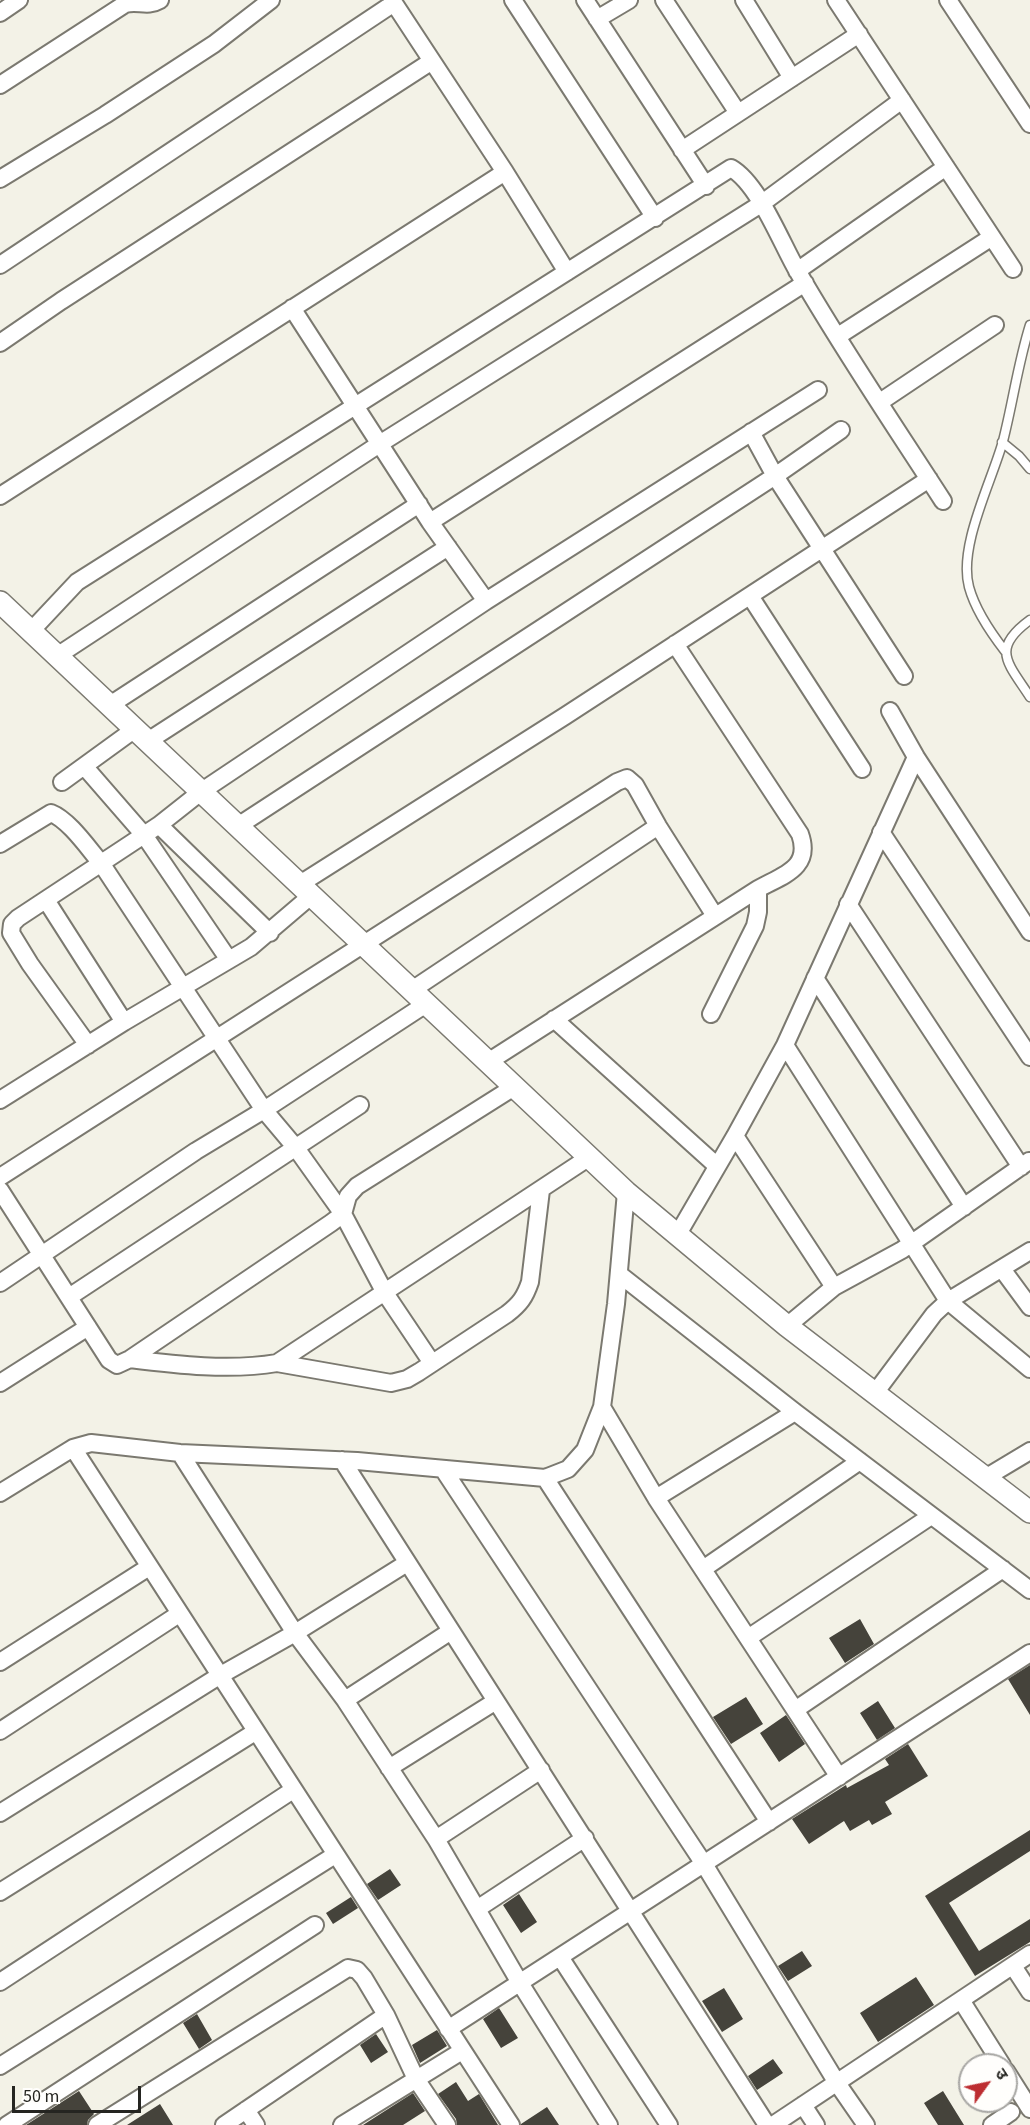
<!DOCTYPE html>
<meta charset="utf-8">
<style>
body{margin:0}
#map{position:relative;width:1030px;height:2125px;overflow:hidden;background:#f3f2e7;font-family:"Source Sans 3","Noto Sans Devanagari",sans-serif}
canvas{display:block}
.north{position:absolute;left:958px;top:2053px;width:60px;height:60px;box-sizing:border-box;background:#fffefc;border:2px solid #a8a7a4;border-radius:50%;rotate:57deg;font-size:16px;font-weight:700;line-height:24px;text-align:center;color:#252521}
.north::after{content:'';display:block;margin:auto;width:21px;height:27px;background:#bd2d31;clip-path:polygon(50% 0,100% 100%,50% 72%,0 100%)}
.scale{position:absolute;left:12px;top:2086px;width:129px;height:27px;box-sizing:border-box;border:3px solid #252521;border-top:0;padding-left:8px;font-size:18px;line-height:21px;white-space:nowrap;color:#252521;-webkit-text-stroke:4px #fffefc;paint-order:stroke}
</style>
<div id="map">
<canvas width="1030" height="2125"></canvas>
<div class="north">उ</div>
<div class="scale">50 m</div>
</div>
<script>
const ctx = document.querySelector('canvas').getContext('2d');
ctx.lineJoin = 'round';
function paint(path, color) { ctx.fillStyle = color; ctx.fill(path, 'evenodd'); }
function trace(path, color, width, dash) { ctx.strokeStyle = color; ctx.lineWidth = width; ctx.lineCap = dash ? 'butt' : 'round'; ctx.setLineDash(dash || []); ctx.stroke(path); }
const building = new Path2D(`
 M860,1619L874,1644L845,1663L829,1638Z
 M1030,1665V1715L1008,1679Z
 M746,1697L763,1724L731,1744L713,1717Z
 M878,1701L895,1728L877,1740L860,1713Z
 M786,1715L805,1744L779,1762L760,1733Z
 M908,1744L928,1776L885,1802L892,1814L872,1825L869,1820L850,1831L844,1821L809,1844L792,1819L846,1785L847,1788L889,1765L885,1759Z
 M1030,1830V1851L949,1903L979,1951L1030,1919V1942L975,1976L925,1896Z
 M390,1869L401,1885L378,1900L367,1884Z
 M519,1894L537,1922L521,1933L503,1905Z
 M351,1897L358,1908L333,1924L326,1913Z
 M802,1951L812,1966L788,1981L778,1966Z
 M916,1977L934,2005L878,2042L860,2013Z
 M724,1988L743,2019L722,2032L702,2001Z
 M499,2008L518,2038L501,2048L483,2019Z
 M197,2014L212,2040L199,2049L183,2023Z
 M437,2030L447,2046L420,2063L412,2045Z
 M376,2034L388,2052L371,2063L360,2045Z
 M773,2059L783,2073L757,2090L748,2076Z
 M456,2082L468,2101L479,2094L498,2125H457L456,2119L438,2094Z
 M79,2091L94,2114L88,2120L87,2125H26Z
 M943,2091L964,2125H938L924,2103Z
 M413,2093L425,2111L403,2125H363Z
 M160,2104L173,2125H127Z
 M547,2107L559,2125H521V2124Z`);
const service = new Path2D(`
 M1002,442L1019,456L1030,469
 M1030,620C990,649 1008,663 1030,697
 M1005,651C991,633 975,609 969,587C958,546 992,481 1003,441C1013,402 1018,363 1030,325`);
const minor = new Path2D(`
 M392,0L505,172L567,272
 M513,0L655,218
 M585,0L706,186
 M664,0L738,113
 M744,0L792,78
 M836,0L1013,269
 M948,0L1030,124
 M0,13L19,0
 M597,19L629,0
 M0,85L125,4C139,0 146,8 160,0
 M682,150L859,34
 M0,179L105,115L214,44L271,0
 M0,265L394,3
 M797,271L946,167
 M292,308L430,522L486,601
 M838,336L992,237
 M0,343L61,301L432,61
 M880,402L995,325
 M751,432L775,476L904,676
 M0,496L505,172
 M430,522L805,283
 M750,596L862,769
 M31,631L77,582L731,168C759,184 781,243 798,272C843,350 894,425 943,501
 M57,656L381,443L761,204L902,100
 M110,705L419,504
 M890,711L916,757L1030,932
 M148,741L448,547
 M84,766L144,835L229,960
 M62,782L135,729
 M238,826L775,476L841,430
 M881,832L1030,1057
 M0,844L51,813C69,820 88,848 101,863L264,1110L296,1148L343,1214L385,1293L432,1363
 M300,884L565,716L929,479
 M46,900L124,1022
 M848,904L1021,1167
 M270,933L159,825L202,791L486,601L818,390
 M815,978L964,1207
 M412,990L658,826
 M711,1014L755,926L758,912V889
 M554,1019L717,1166
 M88,1045L30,964L11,933L12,924L18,918L159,825
 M785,1045L948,1301L1030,1369
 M488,1062L758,889C783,875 812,868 800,834L675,644
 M0,1100L124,1022L251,947L312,895
 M735,1136L834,1287
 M0,1177L617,782L627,778L635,785L658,826L715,916
 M0,1190L109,1360L117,1365L130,1359L331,1223L343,1214L348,1196L357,1186L514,1087
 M678,1234L735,1136L785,1045L916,757
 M1002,1269L1030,1307
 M619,1274L795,1412L1030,1590
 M0,1283L196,1151L264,1110L426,1004
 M69,1297L360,1105
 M787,1326L834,1287L902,1250L1029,1161
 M130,1359C178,1365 230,1371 277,1363L588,1158
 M277,1363L391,1383L407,1379L419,1372L507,1314C520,1304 525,1297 530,1282L541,1190
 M0,1383L88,1327
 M875,1393L934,1314L948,1301L1030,1251
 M602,1407L656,1498L839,1777
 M73,1448L511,2125
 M180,1453L295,1633L345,1700L436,1839L520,1983L609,2125
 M342,1460L767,2125
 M443,1469L704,1864L837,2083L866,2125
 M545,1478L769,1822
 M985,1478L1030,1451
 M0,1493L73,1448L91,1443L180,1453L357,1461L545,1478L568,1469L585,1450L602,1407L616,1304L626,1192
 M656,1498L795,1412
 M703,1569L860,1461
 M748,1638L931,1516
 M0,1662L149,1567
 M345,1700L451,1631
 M795,1710L1003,1569
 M0,1731L179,1614
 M389,1768L496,1701
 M0,1813L219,1676L295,1633L407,1563
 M436,1839L541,1770
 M0,1892L255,1732
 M477,1909L585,1838
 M560,1957L669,2125
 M1013,1966L1030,1992
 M0,1982L293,1790
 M961,2000L1002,2065
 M448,2029L1030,1653
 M0,2066L335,1855
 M1006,2071L1030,2109
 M803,2105L816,2125
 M246,2110L256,2125
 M7,2125L315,1925
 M97,2125L348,1968L357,1970L364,1978L386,2015L416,2079L447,2125
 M224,2125L386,2015
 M342,2125L462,2051
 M773,2125L1030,1954
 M992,2125L1011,2112`);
const tertiary = new Path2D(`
 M0,602L626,1192L787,1326L1030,1512`);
paint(building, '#45433b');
trace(service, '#7b7970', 11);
trace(minor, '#7b7970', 20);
trace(tertiary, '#7b7970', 24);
trace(service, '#fff', 8);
trace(minor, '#fff', 16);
trace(tertiary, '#fff', 21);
</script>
